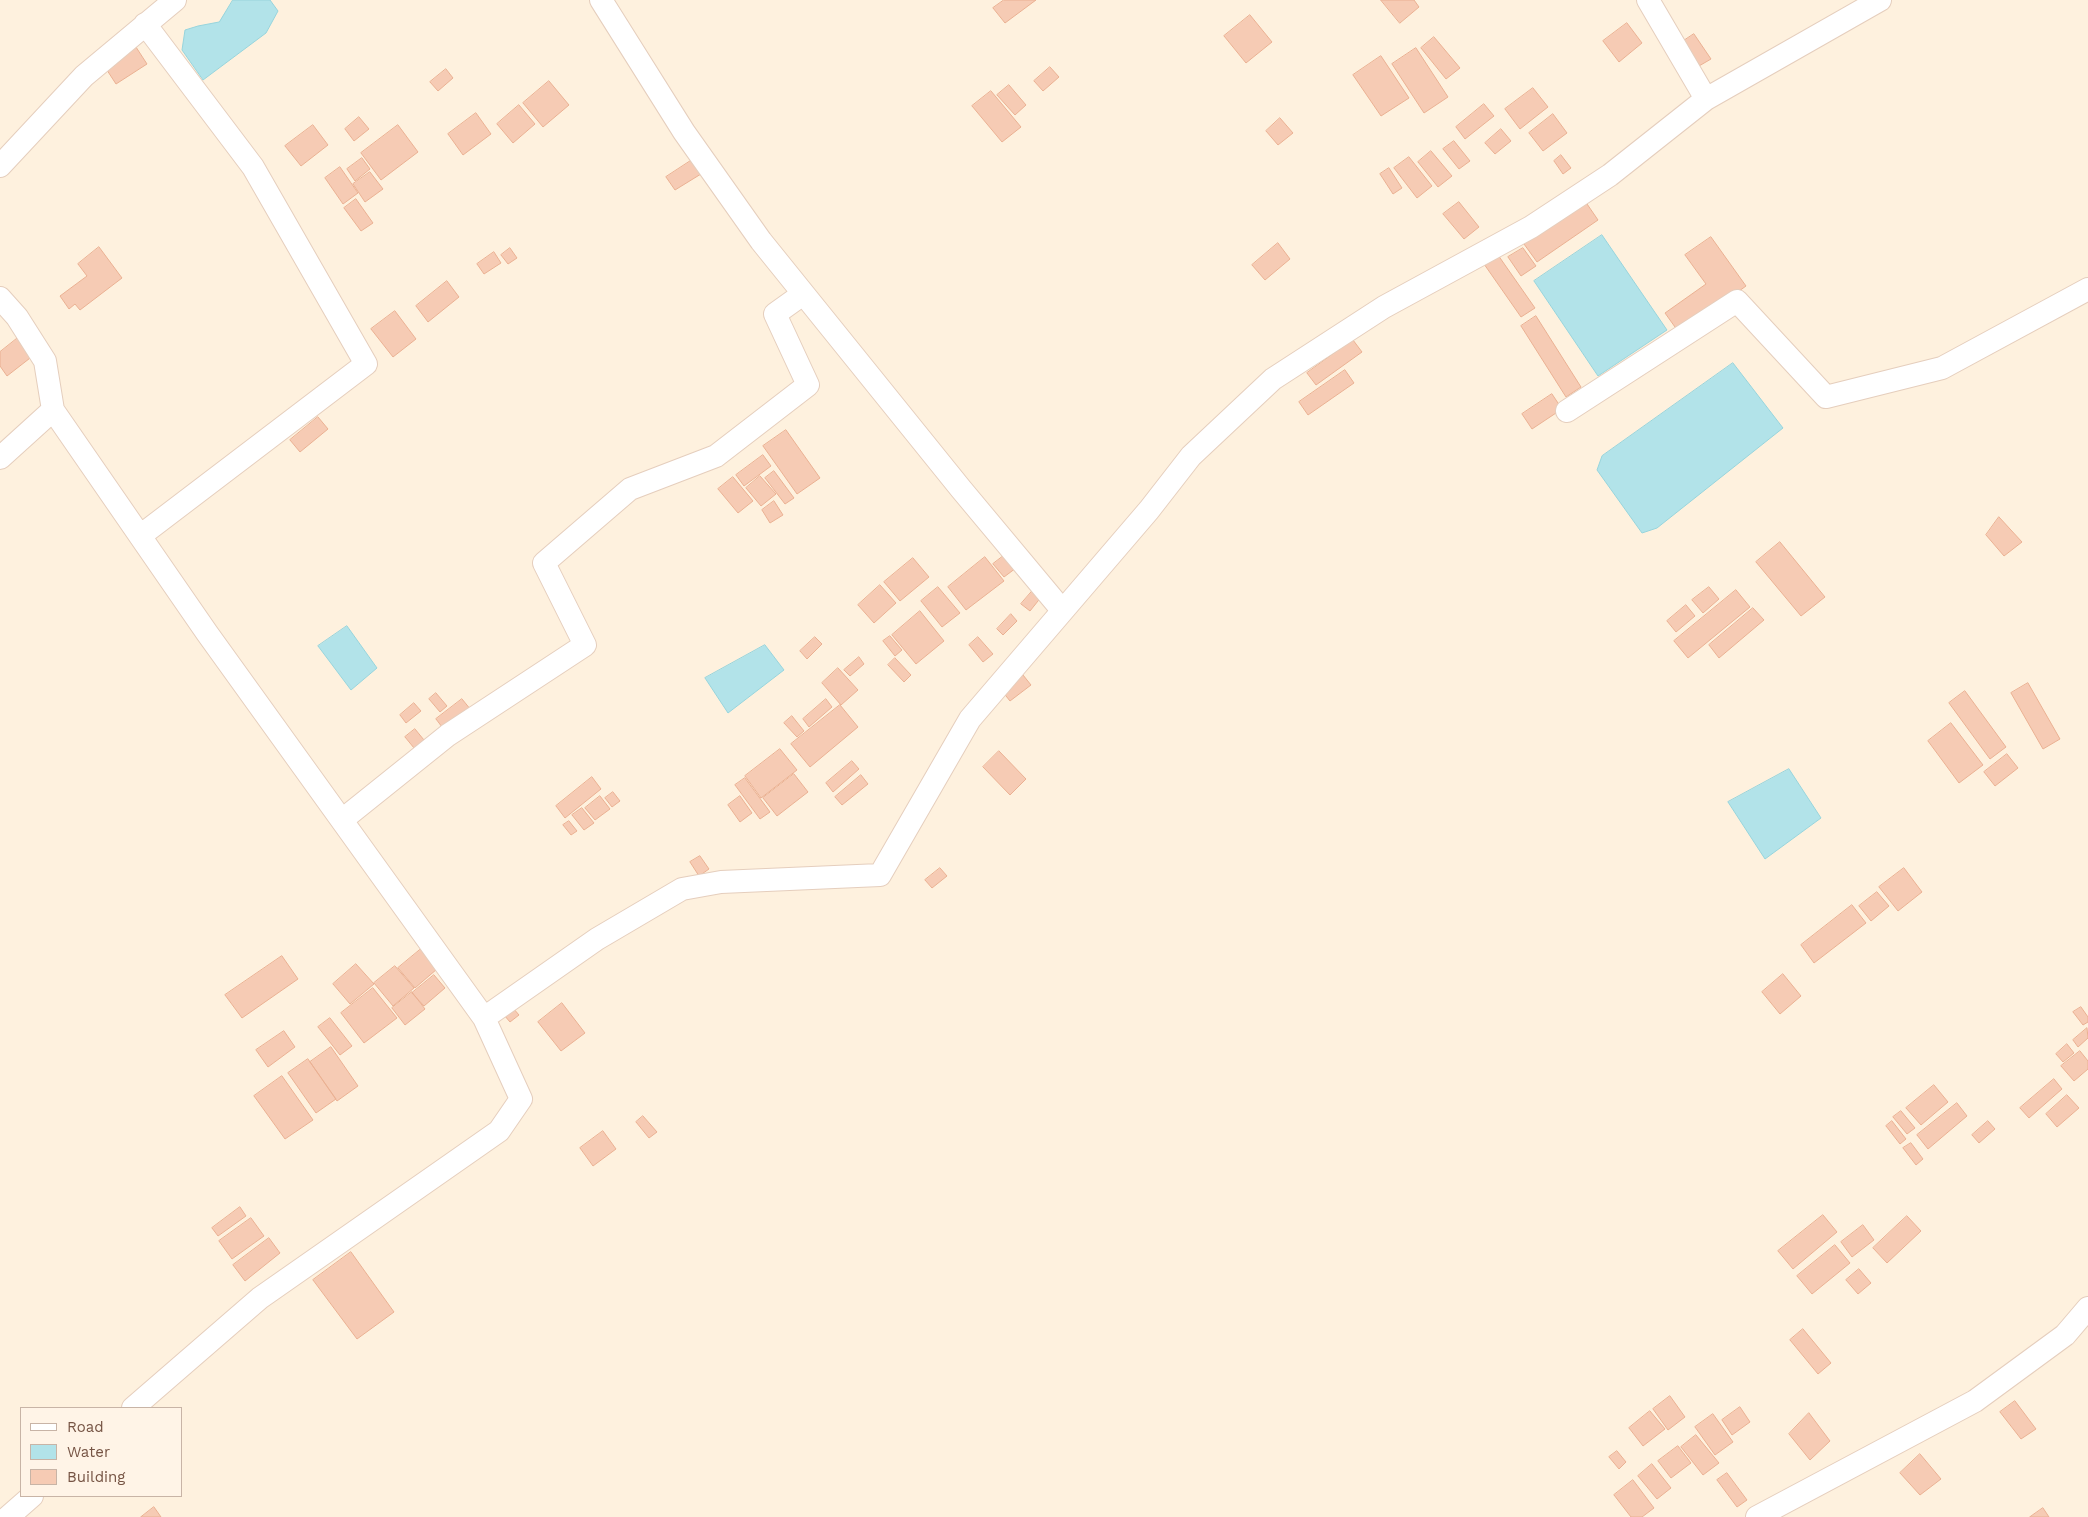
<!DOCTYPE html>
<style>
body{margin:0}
#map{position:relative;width:2088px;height:1517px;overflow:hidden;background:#fef1de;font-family:"Work Sans",sans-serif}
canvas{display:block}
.legend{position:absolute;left:20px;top:1407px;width:162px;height:90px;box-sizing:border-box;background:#fff4e7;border:1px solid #c8b4a6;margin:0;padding:6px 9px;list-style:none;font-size:15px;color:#765444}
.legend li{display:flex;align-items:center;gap:10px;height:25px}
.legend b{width:25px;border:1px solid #c8b4a6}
</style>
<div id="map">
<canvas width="2088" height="1517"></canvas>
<ul class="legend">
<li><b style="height:6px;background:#fff"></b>Road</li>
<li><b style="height:14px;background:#b2e3e9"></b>Water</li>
<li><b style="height:14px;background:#f6cbb4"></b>Building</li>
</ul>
</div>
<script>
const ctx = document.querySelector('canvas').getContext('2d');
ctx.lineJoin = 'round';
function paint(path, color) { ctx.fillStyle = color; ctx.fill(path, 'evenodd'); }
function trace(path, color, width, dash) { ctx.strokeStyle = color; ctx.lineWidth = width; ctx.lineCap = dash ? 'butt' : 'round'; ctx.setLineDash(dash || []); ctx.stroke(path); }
const water = new Path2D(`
 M233,0H270L278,11L266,33L203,80L182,50L185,30L198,26L219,22Z
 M1602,235L1667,330L1598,376L1534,281Z
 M1733,363L1783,428L1657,528L1642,533L1597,470L1602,456Z
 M347,626L377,668L351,690L318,646Z
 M765,645L784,670L728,713L705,678Z
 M1789,769L1821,818L1765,859L1728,802Z`);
const building = new Path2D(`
 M1004,0H1036L1005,23L993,8Z
 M1381,0H1414L1419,7L1400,23Z
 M1250,15L1272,42L1246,63L1224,36Z
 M1627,23L1642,43L1619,62L1603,41Z
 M1694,34L1711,59L1699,66L1682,42Z
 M1434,37L1460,68L1446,79L1421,48Z
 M134,44L147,64L116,84L103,64Z
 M1416,48L1448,97L1424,113L1392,64Z
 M1381,56L1409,98L1381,116L1353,75Z
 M1050,67L1059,77L1043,91L1034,81Z
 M446,69L453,78L438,91L430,82Z
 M549,81L569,105L543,127L523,103Z
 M1009,85L1026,105L1015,115L997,95Z
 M1533,88L1548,107L1520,129L1505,109Z
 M991,91L1021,127L1002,142L972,106Z
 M1484,104L1494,116L1465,139L1456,127Z
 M519,105L535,124L513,143L497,124Z
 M476,113L491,134L463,155L448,134Z
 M1553,114L1567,133L1543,151L1529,133Z
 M359,117L369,129L354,141L345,129Z
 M1280,118L1293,133L1278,145L1266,131Z
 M313,125L328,145L301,166L285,146Z
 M398,125L418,152L381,180L361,153Z
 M1501,129L1511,141L1495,154L1485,143Z
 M1454,141L1470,161L1459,169L1443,149Z
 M1431,151L1452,176L1438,187L1418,162Z
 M1561,155L1571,168L1563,174L1554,161Z
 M1409,157L1432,186L1417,198L1394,168Z
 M362,158L370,169L355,181L347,169Z
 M692,160L701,174L675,190L666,177Z
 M340,167L358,193L343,204L325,178Z
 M1389,168L1402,188L1393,194L1380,174Z
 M370,172L383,189L365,202L353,184Z
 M356,199L373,223L361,231L344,208Z
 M1585,201L1598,220L1537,262L1524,244Z
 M1459,202L1479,227L1464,239L1443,214Z
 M1711,237L1746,286L1680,334L1665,313L1706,284L1685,255Z
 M1278,243L1290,259L1265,280L1252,265Z
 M99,247L122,278L80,310L75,304L69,309L60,296L87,276L78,264Z
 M510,248L517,258L508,264L501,255Z
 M1523,248L1536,266L1521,276L1508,257Z
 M494,252L501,263L484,274L477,264Z
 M1498,255L1535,308L1521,317L1484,264Z
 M447,281L459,297L428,322L416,306Z
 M395,311L416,339L393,357L371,329Z
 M1536,316L1581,387L1566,397L1521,326Z
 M19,337L34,355L7,376L0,366V352Z
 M1353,340L1362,352L1316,385L1307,373Z
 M1345,370L1354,383L1308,415L1299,402Z
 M1552,394L1562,409L1532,429L1522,414Z
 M318,417L328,429L300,452L290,440Z
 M786,430L820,478L797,494L763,446Z
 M763,455L771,466L744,486L736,475Z
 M774,471L794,498L785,504L765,478Z
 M760,476L776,494L761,506L746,488Z
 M733,477L753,501L738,513L718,489Z
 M774,501L783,515L770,523L762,510Z
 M1999,517L2022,542L2004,556L1986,535Z
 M1780,542L1825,597L1801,616L1756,562Z
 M1006,554L1016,568L1004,577L993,564Z
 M985,557L1004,581L966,610L948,587Z
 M913,558L929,577L900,601L884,582Z
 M880,585L896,603L874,623L858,605Z
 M938,587L960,613L942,627L921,601Z
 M1709,587L1719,599L1703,613L1692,600Z
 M1034,589L1042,596L1030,611L1021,604Z
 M1736,590L1750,607L1688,658L1674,641Z
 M1686,605L1695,616L1676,632L1667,621Z
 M1753,608L1764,620L1719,658L1709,645Z
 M920,611L944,641L916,664L892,635Z
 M1011,614L1017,621L1003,635L997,629Z
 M890,636L902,650L895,656L883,641Z
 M815,637L822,644L807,659L800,651Z
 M978,637L993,654L983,662L969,645Z
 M859,657L864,664L850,676L844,670Z
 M895,658L911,675L904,682L888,665Z
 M838,668L858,690L841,705L822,683Z
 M1023,675L1031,685L1010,701L1002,691Z
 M2028,683L2060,739L2043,749L2011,693Z
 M1965,691L2006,747L1990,759L1949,703Z
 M436,693L447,706L440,712L429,699Z
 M462,699L471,710L445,731L436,719Z
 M826,699L832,707L809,727L803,719Z
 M414,703L421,711L406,723L400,715Z
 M840,705L858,727L810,767L791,744Z
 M792,716L804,731L797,737L784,723Z
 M1951,723L1983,765L1959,783L1928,741Z
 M415,729L424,740L414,748L405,737Z
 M780,749L797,770L761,798L745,776Z
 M999,751L1026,779L1010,795L983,767Z
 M2007,754L2018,768L1995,786L1984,772Z
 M852,761L859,769L833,792L826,783Z
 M794,774L808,792L777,816L763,798Z
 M861,775L868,784L842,805L835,797Z
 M592,777L601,789L565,818L556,806Z
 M745,778L770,812L760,819L735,785Z
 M613,792L620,801L612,807L605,798Z
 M600,796L610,809L595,820L585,808Z
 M740,796L752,813L740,822L728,805Z
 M582,808L594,823L584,830L572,815Z
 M569,821L577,831L571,835L563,825Z
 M700,856L709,869L699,876L690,862Z
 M940,868L947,876L932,888L925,880Z
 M1904,868L1922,892L1898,911L1879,887Z
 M1877,892L1889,906L1871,921L1859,906Z
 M1852,905L1866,923L1814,963L1801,945Z
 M421,949L437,969L415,988L398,968Z
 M282,956L298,979L242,1018L225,995Z
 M356,964L374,984L350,1004L333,984Z
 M395,966L414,988L393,1006L374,983Z
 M1783,974L1801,996L1780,1014L1762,992Z
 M434,975L445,988L424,1006L412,993Z
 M373,988L397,1018L364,1043L341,1013Z
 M412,992L425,1009L405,1025L392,1008Z
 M562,1003L585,1033L561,1051L538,1022Z
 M2081,1007L2088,1017V1022L2083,1025L2073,1012Z
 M513,1008L519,1015L510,1022L504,1015Z
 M330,1018L352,1046L340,1055L318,1027Z
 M2087,1028L2088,1038L2078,1047L2073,1040Z
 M284,1031L295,1047L268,1067L256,1050Z
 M2067,1044L2074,1053L2063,1062L2056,1054Z
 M331,1047L358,1086L337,1101L310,1062Z
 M2080,1051L2088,1061V1069L2074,1081L2061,1066Z
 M308,1059L336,1099L316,1113L288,1073Z
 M282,1076L313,1120L285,1139L254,1096Z
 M2054,1079L2062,1089L2029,1118L2020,1108Z
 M1934,1085L1948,1102L1921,1125L1906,1108Z
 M2067,1095L2079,1108L2057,1127L2046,1114Z
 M1957,1103L1967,1116L1928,1149L1917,1135Z
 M1901,1111L1915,1128L1907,1134L1893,1117Z
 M643,1116L657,1132L649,1138L636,1122Z
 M1892,1121L1906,1139L1900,1144L1886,1126Z
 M1988,1121L1995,1129L1979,1143L1972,1135Z
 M603,1131L616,1149L593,1166L580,1148Z
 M1911,1143L1923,1159L1916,1165L1903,1148Z
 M240,1207L246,1216L218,1236L212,1228Z
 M1823,1215L1837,1232L1793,1269L1778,1251Z
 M1907,1216L1921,1231L1887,1263L1873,1248Z
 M251,1218L264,1236L232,1259L219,1241Z
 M1863,1225L1874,1240L1852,1257L1841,1242Z
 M269,1238L280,1253L245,1281L233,1265Z
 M1835,1245L1850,1263L1812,1294L1797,1276Z
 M351,1252L394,1312L357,1339L313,1280Z
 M1859,1269L1871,1283L1858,1294L1846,1280Z
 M1803,1329L1831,1363L1818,1374L1790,1340Z
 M1670,1396L1685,1417L1668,1430L1653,1409Z
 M2015,1401L2036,1429L2021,1439L2000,1412Z
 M1740,1407L1750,1422L1732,1435L1722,1420Z
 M1650,1411L1665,1429L1643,1446L1629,1428Z
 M1809,1413L1830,1441L1810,1460L1789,1434Z
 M1713,1414L1733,1442L1715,1455L1695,1427Z
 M1696,1435L1719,1463L1703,1475L1681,1447Z
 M1678,1446L1691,1463L1671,1478L1658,1461Z
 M1617,1451L1626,1462L1619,1469L1609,1457Z
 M1920,1454L1941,1479L1920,1495L1900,1473Z
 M1652,1464L1671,1488L1657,1499L1638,1476Z
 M1727,1473L1747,1500L1737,1507L1717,1480Z
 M1633,1480L1654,1508L1642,1517H1631L1614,1495Z
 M154,1507L161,1517H141Z
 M2043,1508L2049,1517H2030Z`);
const minor = new Path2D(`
 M601,0L684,132L761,241L961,489L1062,610
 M1648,0L1706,99
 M0,166L84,76L175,0
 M0,298L17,317L45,361L53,410L207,633L484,1018
 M1567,411L1737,301L1826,397L1942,368L2088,289
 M0,458L53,410
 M140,536L366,364L253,167L145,24
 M342,820L448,735L585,645L544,563L630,489L716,456L808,385L775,314L803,294
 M133,1408L260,1298L499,1131L521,1099L484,1018L597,939L682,889L721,882L880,875L970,719L1149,510L1191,456L1273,379L1384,307L1531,227L1610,175L1706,99L1880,0
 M8,1517L32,1496
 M1757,1517L1975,1401L2065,1335L2088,1308`);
paint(water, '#b2e3e9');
trace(water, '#97d4dc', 1);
paint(building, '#f6cbb4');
trace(building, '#eab092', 1);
trace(minor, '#e5cebd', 24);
trace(minor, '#fff', 22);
</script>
